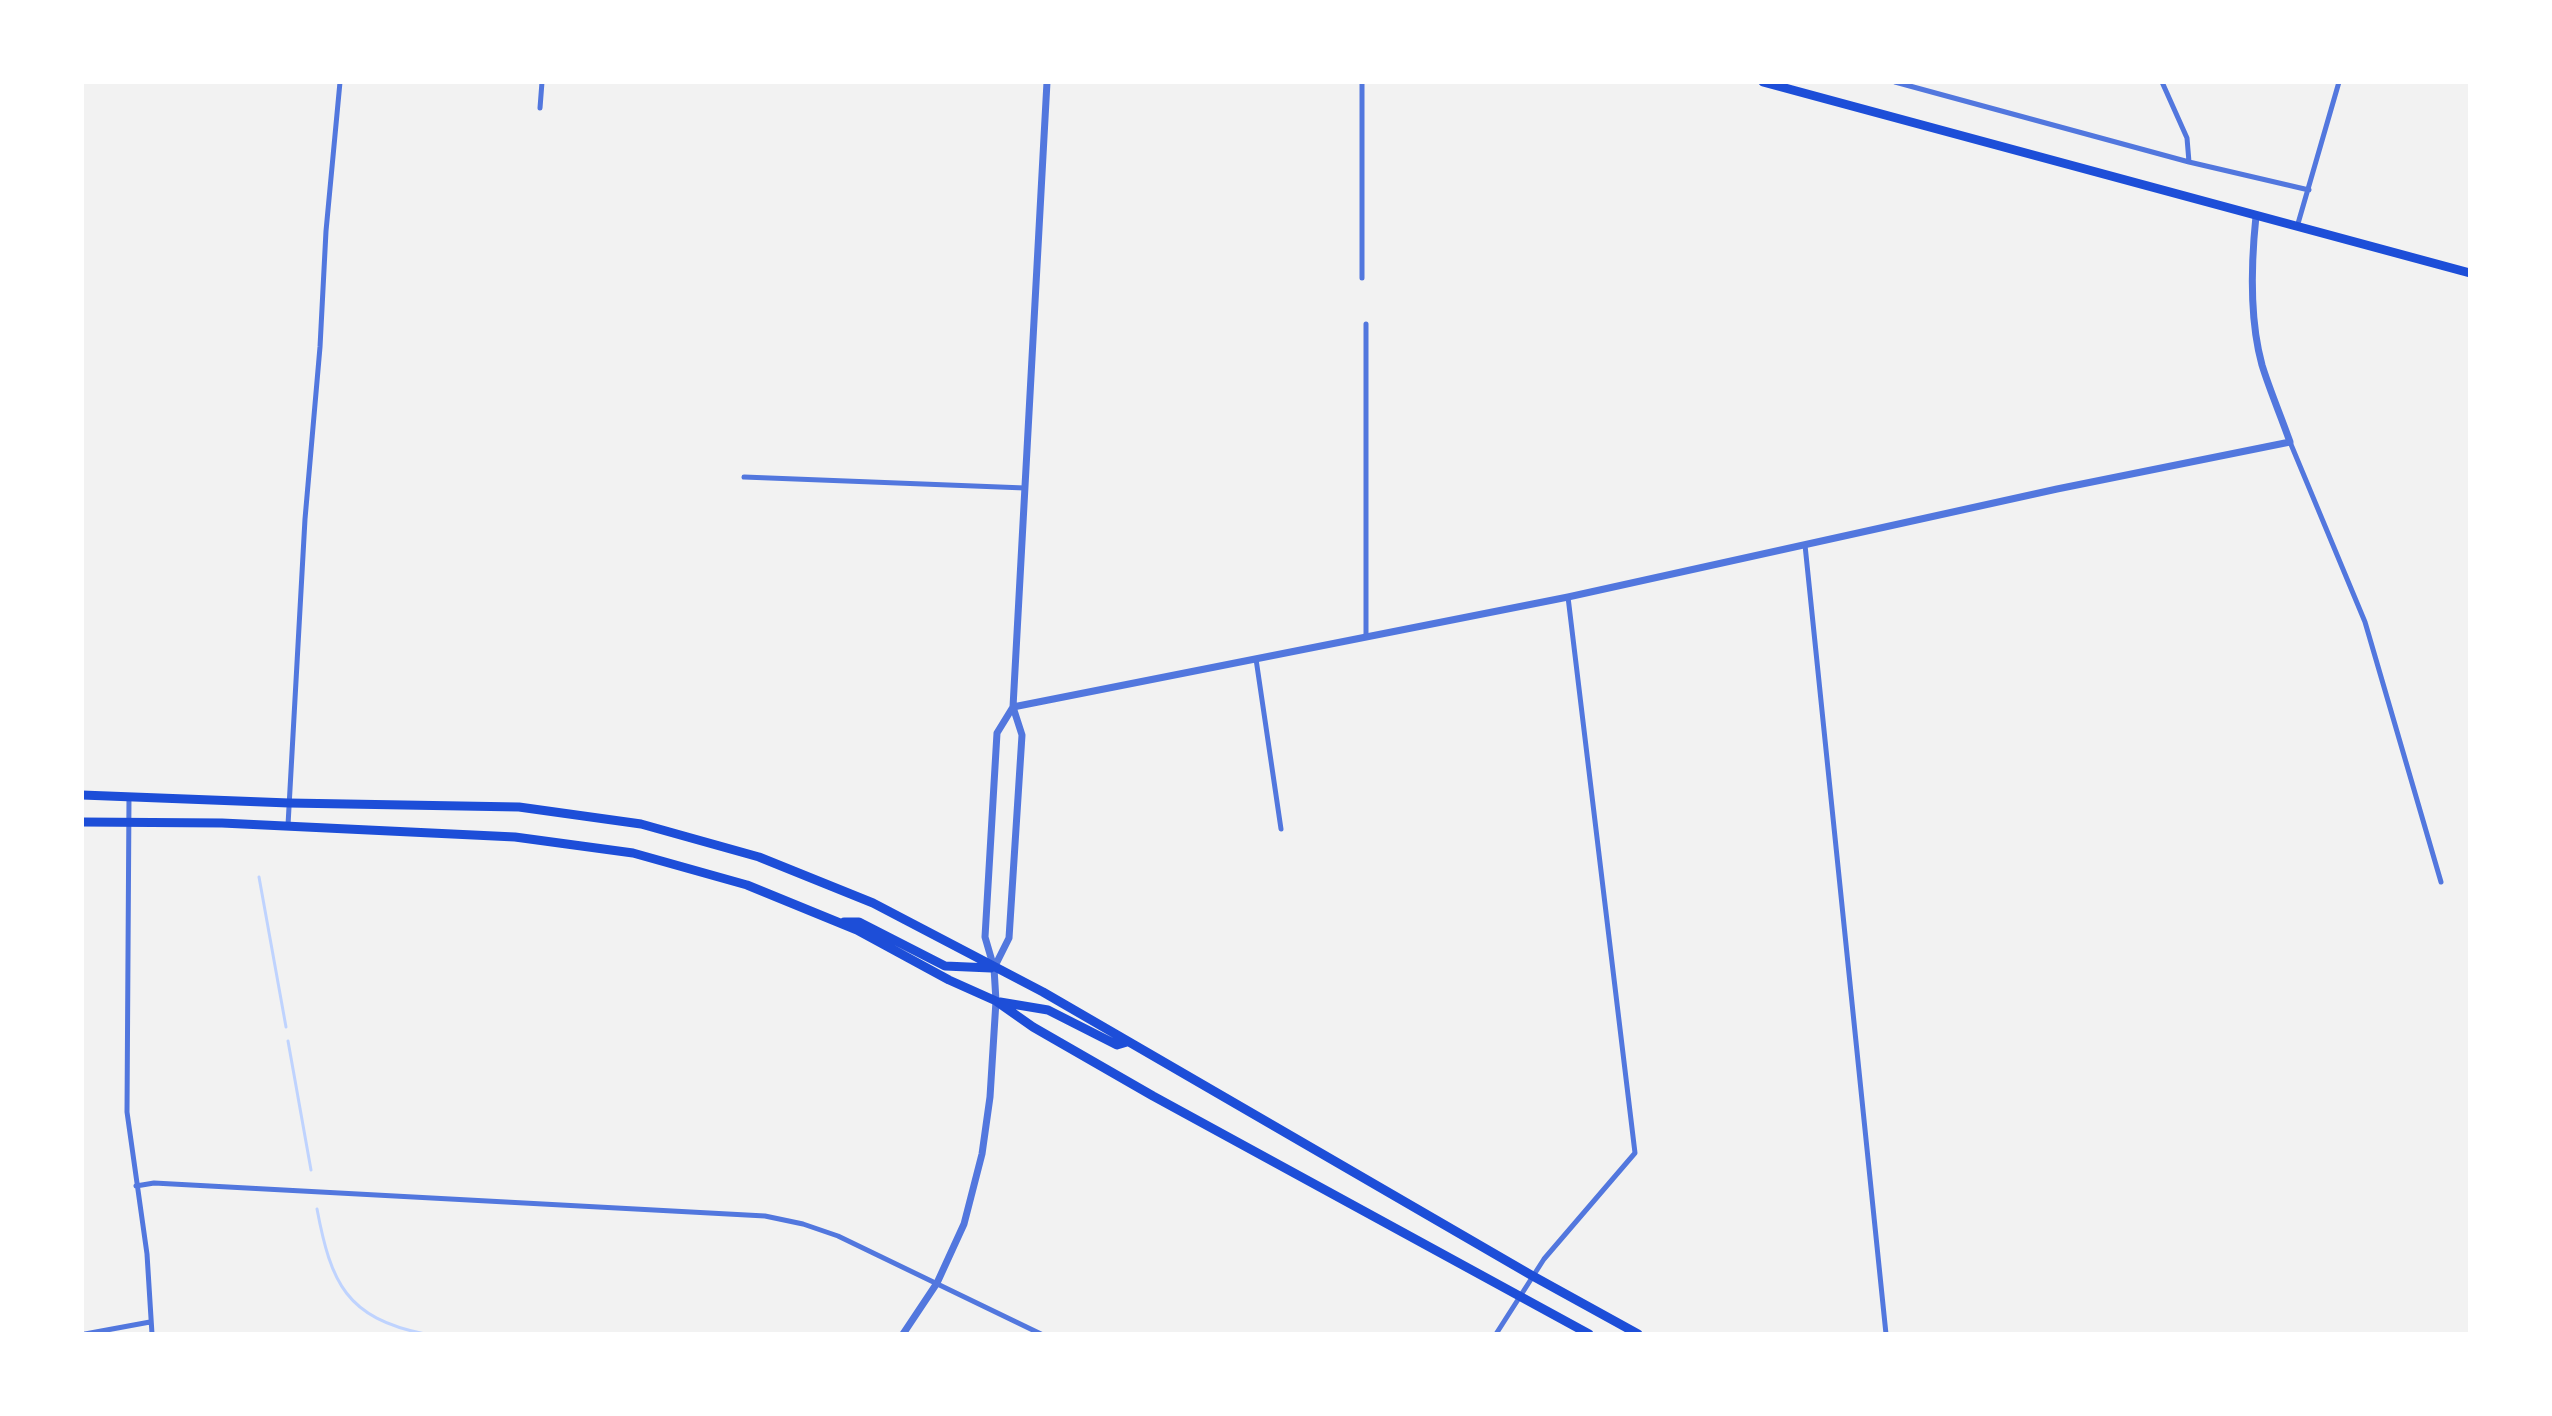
<!DOCTYPE html>
<style>
body{margin:0}
#map{position:relative;width:2552px;height:1416px;overflow:hidden;background:#f2f2f2;font-family:"Titillium Web",sans-serif}
canvas{display:block}
.frame{position:absolute;inset:0;border:84px solid #fff;pointer-events:none}
</style>
<div id="map">
<canvas width="2552" height="1416"></canvas>
<div class="frame"></div>
</div>
<script>
const ctx = document.querySelector('canvas').getContext('2d');
ctx.lineJoin = 'round';
function trace(path, color, width, dash) { ctx.strokeStyle = color; ctx.lineWidth = width; ctx.lineCap = dash ? 'butt' : 'round'; ctx.setLineDash(dash || []); ctx.stroke(path); }
const stream = new Path2D(`
 M259,877L286,1027
 M288,1041L311,1170
 M317,1209C331,1283 346,1318 425,1334`);
const minor = new Path2D(`
 M1895,82L2189,162L2309,190
 M2162,82L2187,138L2189,162
 M540,108L542,82
 M2297,227L2339,82
 M1362,278V82
 M2290,442L2365,622L2441,882
 M744,477L1025,488
 M1805,545L1886,1334
 M1366,636V324
 M1256,659L1281,829
 M129,797L127,1112L147,1254L152,1334
 M288,825L305,519L320,347L326,231L340,82
 M136,1186L154,1183L765,1216L803,1224L838,1236L1041,1334
 M85,1334L150,1322
 M1496,1334L1544,1259L1635,1153L1568,597`);
const tertiary = new Path2D(`
 M1013,707L1568,597L2057,489L2290,442C2281,416 2270,391 2262,365C2249,318 2251,264 2256,216
 M994,968L1009,938L1022,735L1013,707L1047,82
 M903,1334L937,1283L964,1224L982,1154L990,1097L996,1001L994,968L985,937L997,733L1013,707`);
const primary = new Path2D(`
 M1763,82L2470,273
 M82,795L289,803L519,807L641,824L759,857L873,903L1043,992L1531,1275L1638,1334
 M82,822L222,823L515,837L633,853L747,885L857,930L949,980L996,1001L1033,1027L1153,1096L1589,1334
 M844,922H859L945,966L991,968
 M1000,1002L1048,1010L1117,1045L1127,1042`);
trace(stream, '#bfd3fe', 3);
trace(minor, '#5277de', 5);
trace(tertiary, '#5277de', 7);
trace(primary, '#1d4ed8', 9);
</script>
